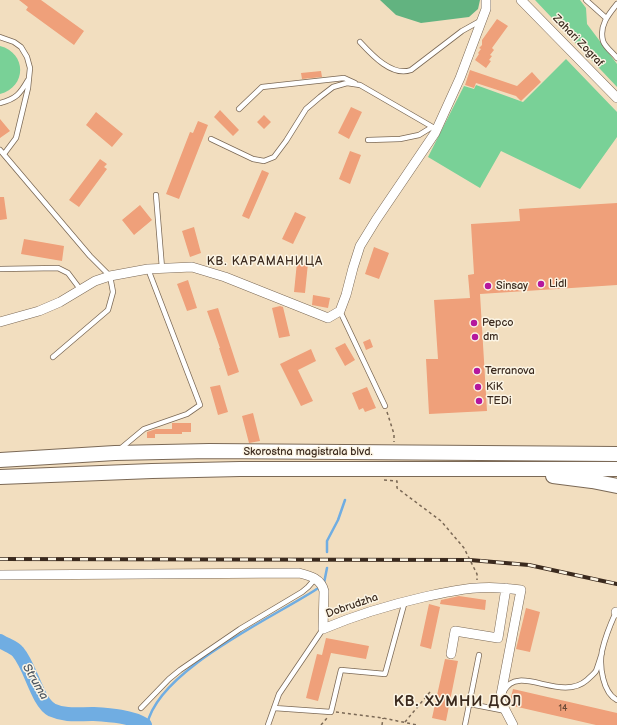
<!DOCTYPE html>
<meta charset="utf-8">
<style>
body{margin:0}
canvas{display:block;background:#f2debf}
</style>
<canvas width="617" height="725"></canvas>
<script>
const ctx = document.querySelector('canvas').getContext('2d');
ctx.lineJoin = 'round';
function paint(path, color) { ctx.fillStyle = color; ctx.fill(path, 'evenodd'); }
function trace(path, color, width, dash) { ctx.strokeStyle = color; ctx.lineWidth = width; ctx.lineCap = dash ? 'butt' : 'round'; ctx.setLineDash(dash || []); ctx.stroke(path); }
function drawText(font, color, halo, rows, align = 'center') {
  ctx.font = font + ' "Balsamiq Sans",sans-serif'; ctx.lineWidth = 3; ctx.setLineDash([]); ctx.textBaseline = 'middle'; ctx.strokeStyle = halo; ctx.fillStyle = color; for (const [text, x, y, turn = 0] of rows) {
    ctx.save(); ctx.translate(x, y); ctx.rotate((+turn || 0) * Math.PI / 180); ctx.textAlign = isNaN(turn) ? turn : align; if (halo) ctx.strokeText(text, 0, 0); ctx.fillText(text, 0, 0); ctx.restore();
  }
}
const green = new Path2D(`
 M535,0H580L586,8L587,24L617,64V87Z
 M0,46C27,53 27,87 0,94Z
 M566,59L617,112V137L580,189L501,151L480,188L428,157L464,86L474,89L476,85L523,102Z`);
const forest = new Path2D(`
 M380,0H480L478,9L469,17L421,23L396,15Z`);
const stream = new Path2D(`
 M327,552V541L338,520L345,500
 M324,583L327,568
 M147,725C158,669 275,617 320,587`);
const river = new Path2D(`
 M0,641C6,645 14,647 18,652C31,667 37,702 52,710C65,716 78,714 92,714C109,715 131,716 145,725`);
const building = new Path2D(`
 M19,0H41L84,31L74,45L26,10L28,7Z
 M497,19L508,26L492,48L494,50L490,55L492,56L489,60L491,61L486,68L475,60L479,54L478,53L481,49L479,48L482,45V40Z
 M470,70L517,86L532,72L541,82L521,101L516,96L476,83L474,88L465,85Z
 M321,71L322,77L302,79L301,73Z
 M351,107L362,112L349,139L338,133Z
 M220,110L239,130L233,136L214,117Z
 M96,112L123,134L112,147L86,125Z
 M264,115L271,122L264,129L257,122Z
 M0,119L10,131L0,138Z
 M198,121L208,125L179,199L166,194L190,132L193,133Z
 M350,151L361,155L350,184L339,179Z
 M100,159L107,164L104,167L107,169L79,207L69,200Z
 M262,170L269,173L249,219L242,216Z
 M0,197H4L7,219L0,220Z
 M617,203V285L480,294L487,411L429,414L426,359H438L434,300L470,298L468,275L474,274L471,224L520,221L519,209Z
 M140,205L152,220L134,235L122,220Z
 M295,212L306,217L293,244L282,239Z
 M194,227L201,253L190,257L182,231Z
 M24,239L64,246L62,261L21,254Z
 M374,247L389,253L379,279L365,274Z
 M297,262L308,263L305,293L294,292Z
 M188,280L197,308L187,311L177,284Z
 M313,295L330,298L328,308L312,305Z
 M280,306L283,307L290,336L279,338L272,308Z
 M218,308L239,372L228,376L219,348H220L207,311Z
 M370,339L373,347L366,350L363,342Z
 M345,343L355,360L345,366L335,348Z
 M311,349L316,361L298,370L313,401L301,406L280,364Z
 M220,385L228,412L218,415L210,387Z
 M367,387L376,408L365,412L363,408L359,410L352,393Z
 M253,413L260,441L249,443L242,416Z
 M172,423H191V432H182V434H155V438H147V432L156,429H172Z
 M459,596L486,600L485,610L440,604L441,600Z
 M429,604L440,607L431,649L420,646Z
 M526,608L540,612L530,652L516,649Z
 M326,638L369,646L366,659L331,653L318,701L306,698L317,654L322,655Z
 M445,659L458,661L446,721L432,718Z
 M513,689L617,713V725H596L509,705Z`);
const path = new Path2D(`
 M387,412L394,434V442
 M384,480L397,481V488L441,521L464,548L477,574V580
 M336,712L383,718L417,725
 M405,722L430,692
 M321,725L327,718
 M382,725L383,718`);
const service = new Path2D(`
 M586,0L606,18
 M617,4C608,15 599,26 603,41C605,47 613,53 617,58
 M0,37L14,42L21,47L27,57L30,68L28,88L16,138L4,154
 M360,42C372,55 392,77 411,70L462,31L480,21
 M0,103C16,99 20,94 28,80
 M239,109L262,87L344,78L355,83
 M211,139L253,159L264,161L274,157L286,141L306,109L320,97L333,87L347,83L360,85L436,129
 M368,140L400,139L419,135L432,127
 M0,150L90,256L110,276L113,292L108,310L53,357
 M156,195L162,268
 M0,269L58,268L68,273L80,289
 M340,311L385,406
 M120,449L144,429L187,414L200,405L148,269
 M616,612C610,625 605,638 602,651C599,666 603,693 617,700
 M504,691C518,663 561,703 587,680C590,677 594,674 596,671C598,666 600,659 602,653
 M470,704L506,711
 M141,708L169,679L180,670L240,629L302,592L308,587L315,579
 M274,708L331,712L341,670L385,674L405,601
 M268,725L279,694L323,629
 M465,725L479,655`);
const minor = new Path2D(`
 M521,0L617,98
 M0,322L39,311L60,302L95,281L110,276L148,269L192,267L225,277L328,318L340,311L346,295L353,268L360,246L376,220L435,133L460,78L486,9V0
 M0,575L299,573C311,576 321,579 324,591L323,629C356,615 389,605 424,597C460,589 484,584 521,590L500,700L513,725
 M616,612L617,613
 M451,654L455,631L498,638L506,588`);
const trunk = new Path2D(`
 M0,460L115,453L209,451L617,454
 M553,476L592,481L617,486
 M0,477L152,471L240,469H617`);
const rail = new Path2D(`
 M0,559L470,560L529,565L617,584`);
const markers = [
 [541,284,4,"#b5179e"],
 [488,286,4,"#b5179e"],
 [474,323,4,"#b5179e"],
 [475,337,4,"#b5179e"],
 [477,371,4,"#b5179e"],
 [478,387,4,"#b5179e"],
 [479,401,4,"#b5179e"]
];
const numberNames = [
 ["14",563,709]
];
const streetNames = [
 ["Zahari Zograf",578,41,46],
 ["Skorostna magistrala blvd.",308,452],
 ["Dobrudzha",352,606,-19]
];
const poiNames = [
 ["Lidl",549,284],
 ["Sinsay",496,286],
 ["Pepco",482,323],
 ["dm",483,337],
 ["Terranova",485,371],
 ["KiK",486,387],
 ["TEDi",487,401]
];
const neighbourhoodNames = [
 ["КВ. КАРАМАНИЦА",265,262]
];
const waterNames = [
 ["Struma",35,682,60]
];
const districtNames = [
 ["КВ. ХУМНИ ДОЛ",458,702]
];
paint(green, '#79d197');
paint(forest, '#62b380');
trace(stream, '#70ade2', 2.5);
trace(river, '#70ade2', 14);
paint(building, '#efa07a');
trace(service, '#7b6956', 6);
trace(minor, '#7b6956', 10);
trace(trunk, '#7b6956', 16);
trace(path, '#7b6956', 1.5, [3, 3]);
trace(service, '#fff', 4.5);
trace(minor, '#fff', 9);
trace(trunk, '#fff', 14);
trace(rail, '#3b2a1e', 4);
trace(rail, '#fcf5e5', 2.5, [8]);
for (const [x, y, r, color] of markers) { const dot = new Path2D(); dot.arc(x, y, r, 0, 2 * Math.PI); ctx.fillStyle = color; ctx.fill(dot); trace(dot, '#fcf5e5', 1.5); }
drawText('9px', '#684835', null, numberNames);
drawText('11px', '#3b2a1e', '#fcf5e5', streetNames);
drawText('11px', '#3b2a1e', '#fcf5e5', poiNames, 'left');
ctx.letterSpacing = '1px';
drawText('12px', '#3b2a1e', '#fcf5e5', neighbourhoodNames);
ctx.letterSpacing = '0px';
drawText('italic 12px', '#4e5863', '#fcf5e5', waterNames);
ctx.letterSpacing = '1px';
drawText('bold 15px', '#3b2a1e', '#fcf5e5', districtNames);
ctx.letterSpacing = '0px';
</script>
